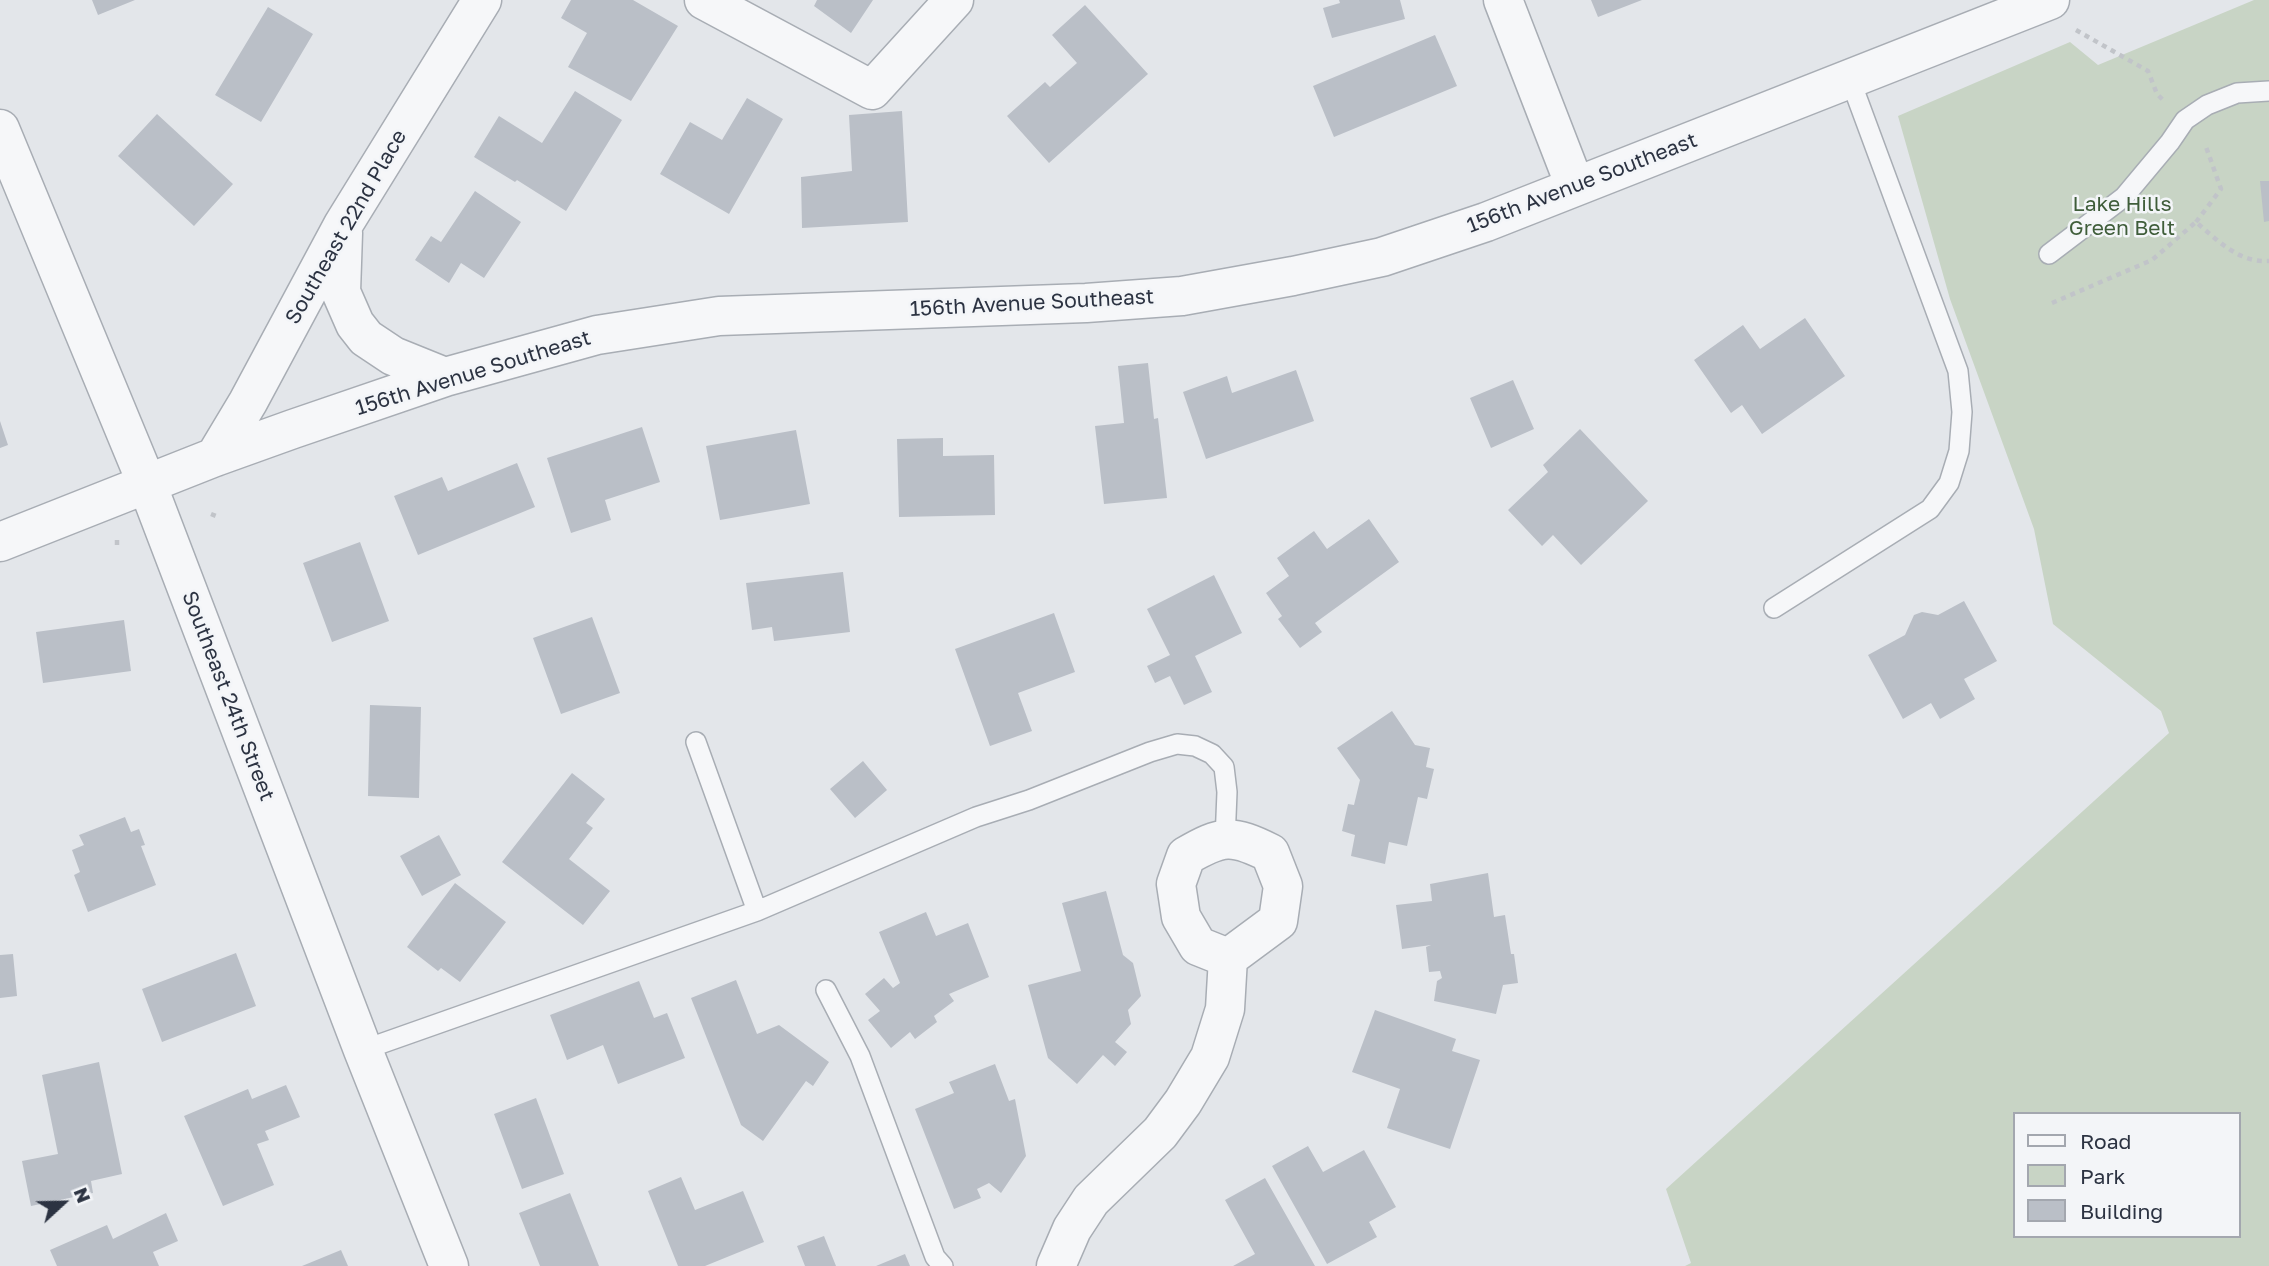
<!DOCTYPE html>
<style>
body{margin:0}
#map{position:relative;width:2269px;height:1266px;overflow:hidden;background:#e3e6ea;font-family:"Golos Text",sans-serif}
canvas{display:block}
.legend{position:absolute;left:2013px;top:1112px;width:228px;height:126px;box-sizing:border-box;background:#f3f5f8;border:2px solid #a3a7af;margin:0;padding:9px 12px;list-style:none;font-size:21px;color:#2c3342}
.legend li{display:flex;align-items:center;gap:14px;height:35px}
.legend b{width:35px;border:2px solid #a3a7af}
.north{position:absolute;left:28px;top:1168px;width:70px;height:70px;-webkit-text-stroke:5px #f3f5f8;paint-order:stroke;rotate:68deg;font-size:19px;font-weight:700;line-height:28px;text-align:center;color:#2c3342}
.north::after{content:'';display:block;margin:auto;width:24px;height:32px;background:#2c3342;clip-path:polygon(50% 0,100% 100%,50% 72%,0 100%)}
</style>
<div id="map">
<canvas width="2269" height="1266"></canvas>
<ul class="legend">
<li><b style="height:9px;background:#f6f7f9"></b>Road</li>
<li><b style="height:19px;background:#c8d4c5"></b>Park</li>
<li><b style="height:19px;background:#babfc7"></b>Building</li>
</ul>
<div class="north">N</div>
</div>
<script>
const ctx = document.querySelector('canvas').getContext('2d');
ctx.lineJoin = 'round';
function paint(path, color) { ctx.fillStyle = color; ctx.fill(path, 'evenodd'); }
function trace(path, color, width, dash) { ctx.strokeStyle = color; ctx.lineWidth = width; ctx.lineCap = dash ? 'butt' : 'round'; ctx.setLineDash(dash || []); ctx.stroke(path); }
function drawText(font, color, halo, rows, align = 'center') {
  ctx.font = font + ' "Golos Text",sans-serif'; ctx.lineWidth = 5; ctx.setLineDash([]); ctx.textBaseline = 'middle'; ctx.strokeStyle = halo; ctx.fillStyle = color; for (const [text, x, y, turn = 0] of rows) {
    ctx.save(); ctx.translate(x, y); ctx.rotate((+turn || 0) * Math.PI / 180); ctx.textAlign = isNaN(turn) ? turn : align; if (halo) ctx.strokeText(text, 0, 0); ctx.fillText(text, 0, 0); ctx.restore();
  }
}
const green = new Path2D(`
 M2254,0H2269V1266H1685L1691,1263L1666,1189L2169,733L2161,711L2053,624L2034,529L1950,299L1898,116L2070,42L2098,65ZM2015,1114H2239V1236H2015Z`);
const building = new Path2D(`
 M92,0H135L98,15Z
 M571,0H633L678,26L631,101L568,67L587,33L561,18Z
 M817,0H873L851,33L814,6Z
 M1339,0H1400L1405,19L1332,38L1323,8L1340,3Z
 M1591,0H1642L1598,17Z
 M1085,5L1148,74L1049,163L1007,116L1045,82L1050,87L1077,63L1052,35Z
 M268,7L313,34L261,122L215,95Z
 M1435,35L1457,86L1334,137L1313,86Z
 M575,91L622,120L566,211L517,180L515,182L474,157L499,116L542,143Z
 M747,98L783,119L729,214L660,174L690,122L722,140Z
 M902,111L908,222L802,228L801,177L852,171L849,115Z
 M157,114L233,184L194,226L118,156Z
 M2260,181H2269V221L2264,222Z
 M475,191L521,222L484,278L461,263L449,283L415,260L431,236L441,242Z
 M1805,318L1845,376L1762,434L1742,405L1731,413L1694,360L1743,325L1760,349Z
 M1148,363L1154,419L1158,418L1167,498L1104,504L1095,426L1124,423L1118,366Z
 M1296,370L1314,421L1206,459L1183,392L1227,376L1232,393Z
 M1513,380L1534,429L1491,448L1470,398Z
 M0,421L8,445L0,448Z
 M642,427L660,482L605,500L611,520L571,533L547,458Z
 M1580,429L1648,501L1581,565L1553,535L1542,546L1508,510L1548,472L1543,465Z
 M796,430L810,504L720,520L706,446Z
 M943,438V456L994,455L995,515L899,517L897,439Z
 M517,463L535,507L418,555L394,496L442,477L448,491Z
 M1369,519L1399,562L1315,623L1322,632L1300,648L1278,619L1282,616L1266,593L1289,576L1277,558L1314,531L1327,549Z
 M360,542L389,621L332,642L303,563Z
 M843,572L850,632L774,641L772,627L752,630L746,583Z
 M1214,575L1242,633L1195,656L1212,692L1184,705L1170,676L1155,683L1147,666L1170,655L1147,609Z
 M1964,601L1997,661L1964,679L1975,699L1940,719L1931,703L1903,719L1868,655L1905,635L1914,615L1922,612L1938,615Z
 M1054,613L1075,672L1018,693L1032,731L990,746L955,649Z
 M592,617L620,693L561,714L533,638Z
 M124,620L131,671L43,683L36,632Z
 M370,705L421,707L419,798L368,796Z
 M1392,711L1415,745L1430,748L1426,767L1434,769L1427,799L1418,797L1407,846L1389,842L1385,864L1351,856L1355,835L1342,831L1348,804L1354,805L1360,780L1337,748Z
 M863,761L887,790L855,818L830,789Z
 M572,773L605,799L586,823L593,828L569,859L610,891L583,925L502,862Z
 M125,817L131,832L139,829L145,845L141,846L156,885L88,912L74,875L80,872L72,850L84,845L79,835Z
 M439,835L461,875L422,896L400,856Z
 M1488,873L1494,917L1505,915L1511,954H1514L1518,983L1503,985L1496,1014L1434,1001L1437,981L1442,978L1440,971L1429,972L1426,947L1431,945L1402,949L1396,905L1432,901L1430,884Z
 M455,883L506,922L460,982L441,968L438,971L407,947Z
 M1106,891L1123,955L1133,963L1141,996L1128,1010L1131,1024L1115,1042L1127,1052L1115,1066L1103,1055L1077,1084L1048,1058L1028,985L1081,971L1062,903Z
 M926,912L936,936L968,923L989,977L949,994L954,1001L934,1016L937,1022L915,1039L910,1032L891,1048L868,1020L880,1011L865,994L884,978L893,988L900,983L879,932Z
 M236,953L256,1006L162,1042L142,989Z
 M13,954L17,996L0,998V955Z
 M736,980L757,1034L779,1025L829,1062L813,1086L806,1081L763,1141L741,1125L691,998Z
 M639,981L654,1018L667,1013L685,1058L618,1084L603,1045L567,1060L550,1015Z
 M1375,1010L1456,1039L1452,1051L1480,1060L1450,1149L1387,1128L1400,1089L1352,1072Z
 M99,1062L122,1174L91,1181L93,1193L31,1206L22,1161L58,1154L42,1075Z
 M995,1064L1009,1101L1015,1099L1026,1156L1001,1193L989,1183L977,1189L981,1198L954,1209L915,1109L954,1093L949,1082Z
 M286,1085L300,1117L265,1131L269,1140L257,1144L274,1185L223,1206L184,1116L248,1089L252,1099Z
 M536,1098L564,1174L522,1189L494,1114Z
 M1308,1146L1323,1172L1364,1150L1396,1207L1369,1222L1377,1237L1327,1264L1272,1166Z
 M681,1177L695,1210L743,1191L764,1242L705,1266H678L648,1191Z
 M1265,1178L1315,1266H1233L1255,1254L1225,1200Z
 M570,1193L599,1266H540L519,1213Z
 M166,1213L178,1241L153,1252L159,1266H57L50,1250L107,1225L113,1239Z
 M824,1236L836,1266H805L797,1246Z
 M341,1250L348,1266H302Z
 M905,1254L910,1266H876Z`);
const path = new Path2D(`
 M2076,30L2148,71L2157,94L2165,102
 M2196,222L2221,189L2205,144
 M2052,303L2152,260L2196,222C2217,240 2239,263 2269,261
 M211,514L216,516
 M117,540V547`);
const service = new Path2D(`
 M2049,254L2124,197L2170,142L2185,120L2207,105L2237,93L2269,91
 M1774,608L1930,509L1949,483L1959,451L1962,412L1958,371L1850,79
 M696,742L757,911
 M826,990L860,1056L935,1257L943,1266
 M363,1050L757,911L976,817L1029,800L1150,752L1177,744L1195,746L1212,754L1224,767L1227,792L1225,841`);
const minor = new Path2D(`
 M704,0L872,90L954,0
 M1503,0L1575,186
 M0,129L147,484
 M1056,1266L1072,1229L1091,1200L1160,1133L1183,1102L1210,1057L1225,1009L1228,958L1278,921L1283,886L1270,853C1232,834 1222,835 1186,856L1176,884L1181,917L1198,946L1228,958`);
const tertiary = new Path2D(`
 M343,233L341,292L355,324L366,338L393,356L445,377
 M215,457L248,402L343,225L482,0
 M147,484L363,1050L449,1266
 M0,542L215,457L293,429L445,377L597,335L719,316L1086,303L1182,296L1293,276L1382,257L1486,222L2050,0`);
const streetNames = [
 ["156th Avenue Southeast",1582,183,-21],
 ["Southeast 22nd Place",346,227,-60],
 ["156th Avenue Southeast",1032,303,-3],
 ["156th Avenue Southeast",473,373,-17],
 ["Southeast 24th Street",228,696,69]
];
const parkNames = [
 ["Lake Hills",2122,204],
 ["Green Belt",2122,228]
];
paint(green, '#c8d4c5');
paint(building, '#babfc7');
trace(service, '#a8adb4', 22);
trace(minor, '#a8adb4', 41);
trace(tertiary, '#a8adb4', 41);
trace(path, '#c1c4c9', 4.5, [5, 5]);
trace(service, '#f6f7f9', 19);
trace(minor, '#f6f7f9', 38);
trace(tertiary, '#f6f7f9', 38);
drawText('21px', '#2c3342', '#f3f5f8', streetNames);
drawText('21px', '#3f5d3a', '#f3f5f8', parkNames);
</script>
